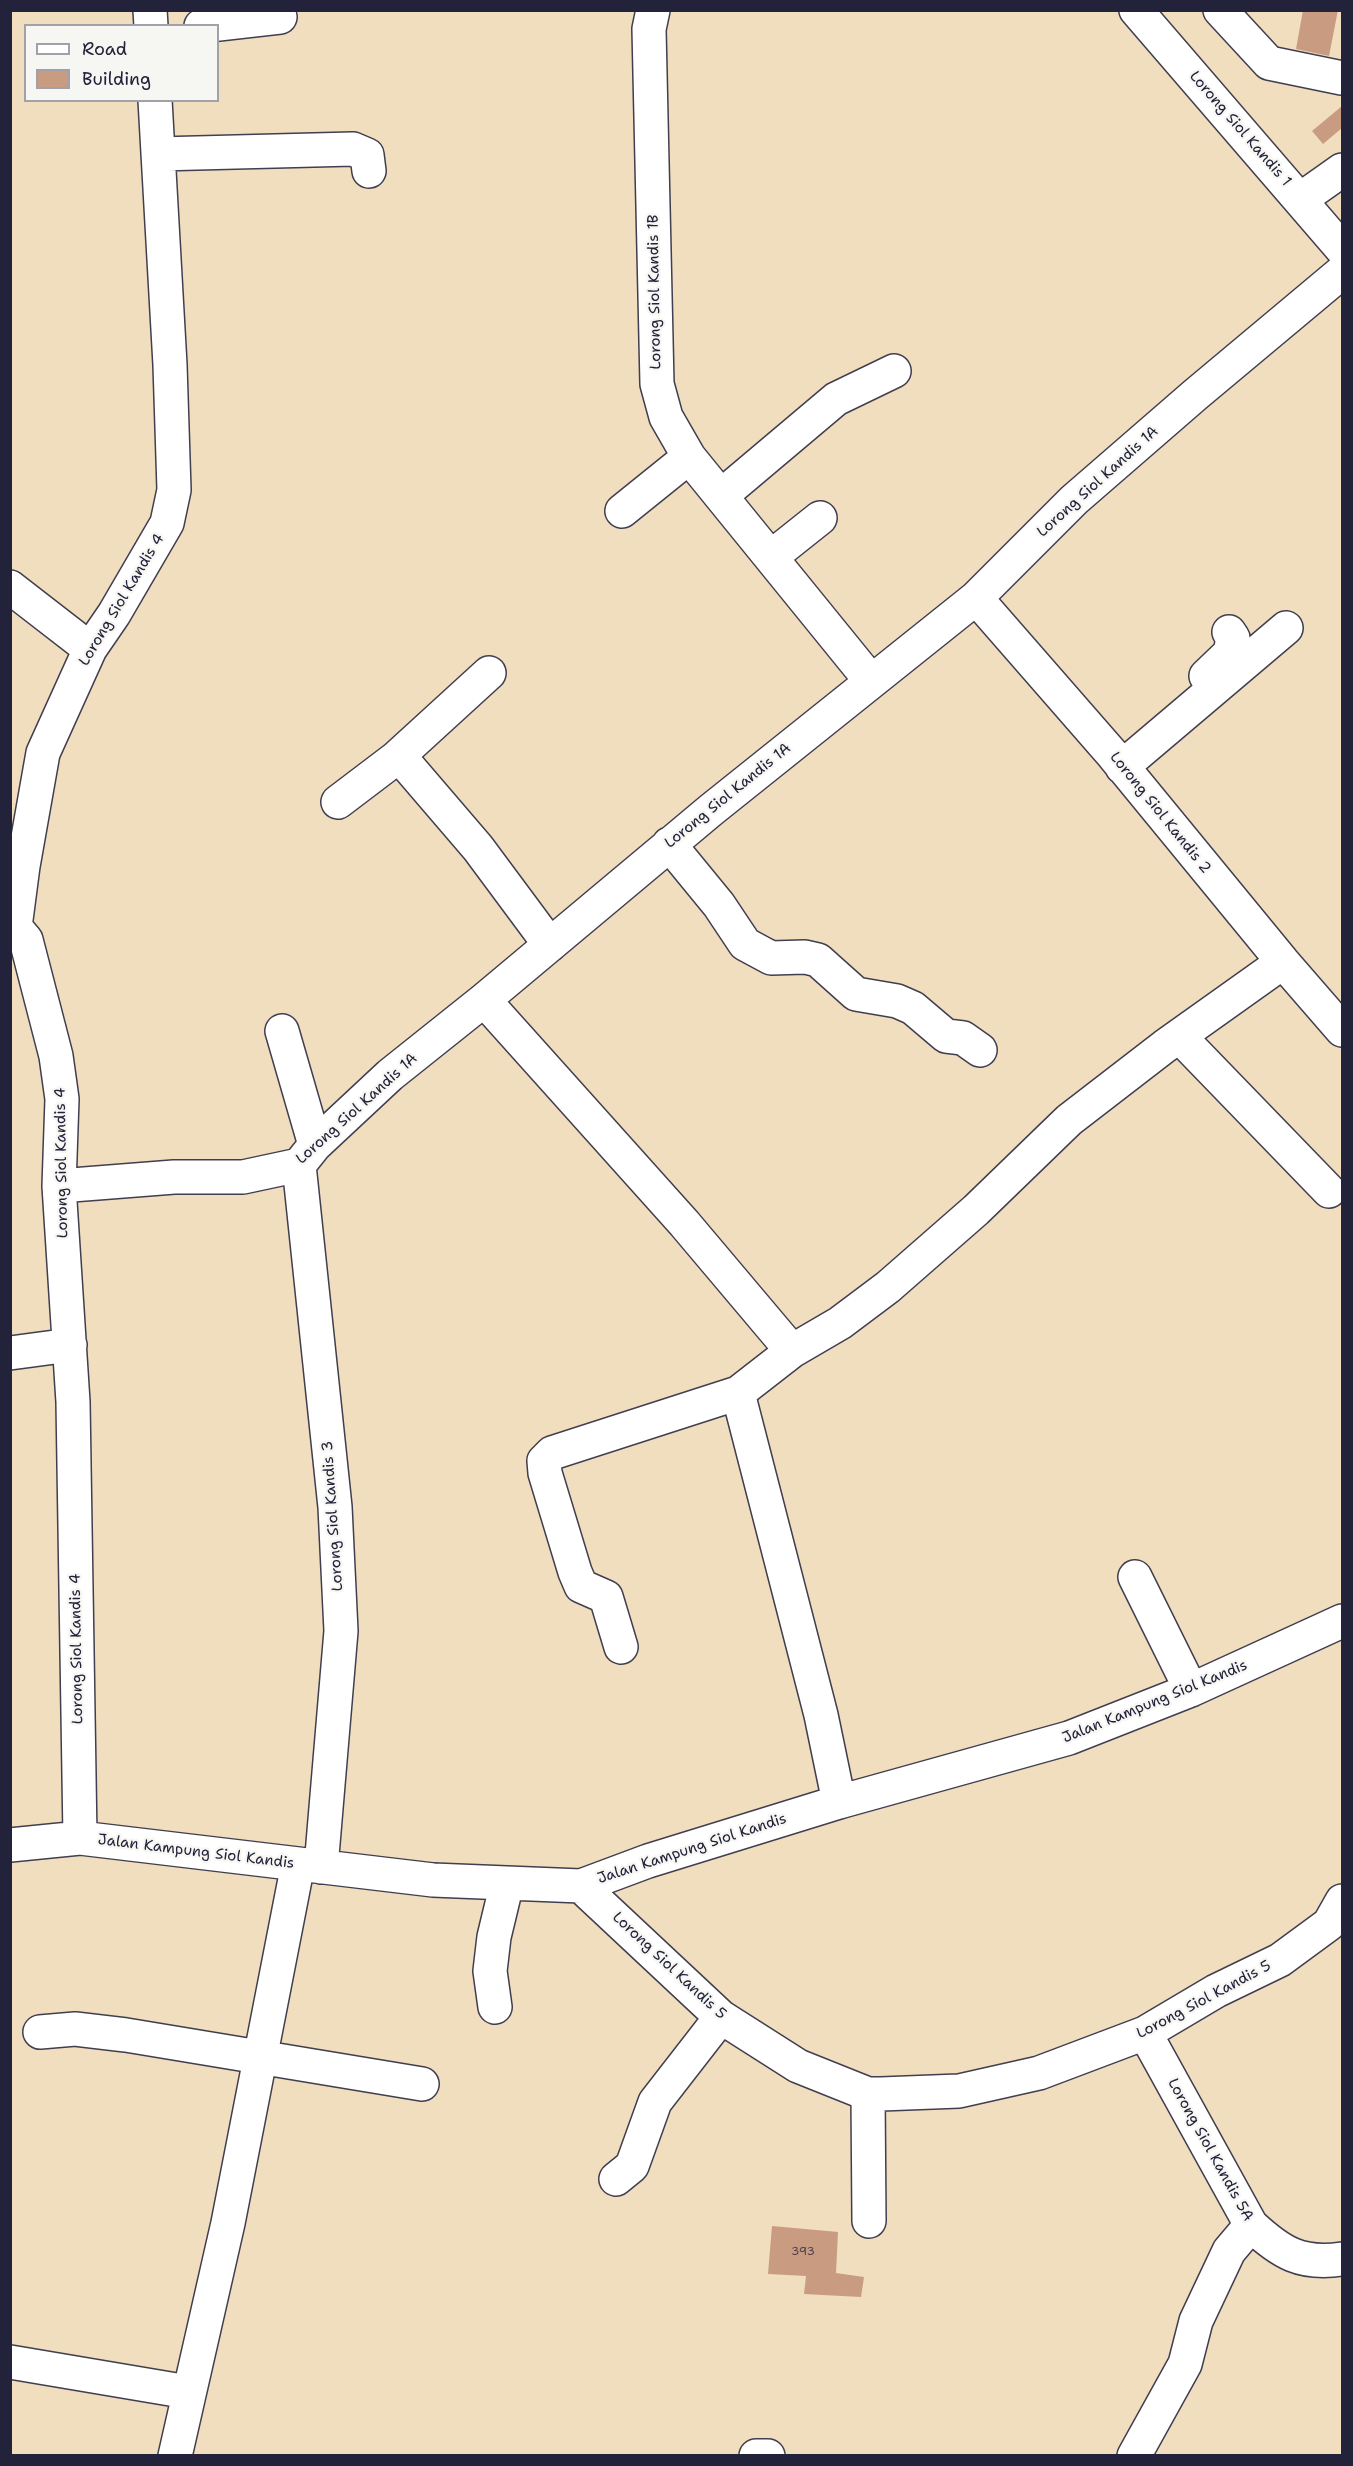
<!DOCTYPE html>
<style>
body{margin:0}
#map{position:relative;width:1353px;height:2466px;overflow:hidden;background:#f0debe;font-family:"Shantell Sans",sans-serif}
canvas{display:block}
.frame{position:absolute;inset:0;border:12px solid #22223b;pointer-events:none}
.legend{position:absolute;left:24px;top:24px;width:195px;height:78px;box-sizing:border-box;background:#f6f6f2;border:2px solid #a1a1a9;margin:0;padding:8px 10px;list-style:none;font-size:18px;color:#22223b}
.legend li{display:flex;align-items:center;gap:12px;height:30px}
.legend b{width:30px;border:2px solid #a1a1a9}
</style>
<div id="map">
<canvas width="1353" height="2466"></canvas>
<div class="frame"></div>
<ul class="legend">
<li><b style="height:8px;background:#fff"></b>Road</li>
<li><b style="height:16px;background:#c99c81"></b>Building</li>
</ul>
</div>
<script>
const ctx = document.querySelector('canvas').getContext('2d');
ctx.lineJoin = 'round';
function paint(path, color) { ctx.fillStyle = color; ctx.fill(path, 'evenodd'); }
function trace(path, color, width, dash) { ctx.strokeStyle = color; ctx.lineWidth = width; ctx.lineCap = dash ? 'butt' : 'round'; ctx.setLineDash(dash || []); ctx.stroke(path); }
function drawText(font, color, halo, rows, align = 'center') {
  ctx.font = font + ' "Shantell Sans",sans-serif'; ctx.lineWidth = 4.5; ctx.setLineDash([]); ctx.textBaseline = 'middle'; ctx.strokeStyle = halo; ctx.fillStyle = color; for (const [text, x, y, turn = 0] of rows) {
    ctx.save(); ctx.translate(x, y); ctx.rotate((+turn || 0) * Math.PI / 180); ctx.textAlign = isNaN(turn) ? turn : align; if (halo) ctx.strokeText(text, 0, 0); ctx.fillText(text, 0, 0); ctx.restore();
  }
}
const building = new Path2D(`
 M1303,10H1338L1329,56L1296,49Z
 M1342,106V128L1323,144L1312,131Z
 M772,2226L838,2232L836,2273L864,2277L861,2297L804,2294L806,2276L768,2274Z`);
const minor = new Path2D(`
 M150,10L151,26
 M653,10L649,29L657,384L666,417L689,457L871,681
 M1136,10L1342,249
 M1220,10L1269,63L1342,78
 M201,26L280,17
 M158,154L353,149L367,155L369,171
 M1301,199L1342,170
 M721,496L836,399L894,371
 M622,511L689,457
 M771,557L820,518
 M10,587L90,649
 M976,598L1113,755L1283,962L1342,1030
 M1206,676L1230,653L1233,638L1229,632
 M396,758L489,673
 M1122,767L1286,628
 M338,802L396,758L406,764L478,848L550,945
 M669,844L719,905L745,944L771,958L805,957L818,960L856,994L897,1001L913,1008L946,1036L963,1038L980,1050
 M484,1000L684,1223L792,1351
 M282,1031L315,1145
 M1179,1036L1329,1191
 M299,1165L335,1507L341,1631L321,1867
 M59,1186L174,1177H243L299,1165L315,1145L390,1075L484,1000L711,810L976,598L1074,500L1195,395L1342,272
 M10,1353L70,1345
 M1135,1577L1191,1690
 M621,1647L606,1597L581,1586L575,1572L545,1473L544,1461L552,1453L738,1393
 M839,1802L821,1715L738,1393L792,1351L840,1323L888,1287L976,1210L1069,1120L1165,1046L1283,962
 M80,1838L73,1402L59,1186L62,1099L56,1056L26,940L15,927L23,866L43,753L90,649L114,614L167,523L174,490L170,365L155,100
 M10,1845L80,1838L433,1880L581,1886L648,1861L839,1802L1069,1738L1191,1690L1342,1621
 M581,1886L721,2017L798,2066L868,2094H881L959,2091L1039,2073L1145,2033L1216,1991L1280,1960L1329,1924L1342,1901
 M495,2007L490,1971L494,1937L507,1883
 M40,2032L75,2029L126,2035L422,2084
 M1145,2033L1251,2225C1281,2253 1301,2265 1342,2259
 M868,2094L869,2221
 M616,2179L632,2166L655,2102L721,2017
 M10,2362L188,2392
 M175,2456L228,2223L298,1864
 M756,2456H768
 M1134,2456L1185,2364L1196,2321L1229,2251L1251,2225`);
const numberNames = [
 ["393",803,2252]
];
const streetNames = [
 ["Lorong Siol Kandis 1",1240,129,49],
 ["Lorong Siol Kandis 1B",655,292,-91],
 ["Lorong Siol Kandis 1A",1098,482,-42],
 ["Lorong Siol Kandis 4",122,600,-59],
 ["Lorong Siol Kandis 1A",728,796,-39],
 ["Lorong Siol Kandis 2",1160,813,51],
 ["Lorong Siol Kandis 1A",357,1109,-42],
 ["Lorong Siol Kandis 4",62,1163,-91],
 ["Lorong Siol Kandis 3",333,1516,-94],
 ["Lorong Siol Kandis 4",77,1649,-91],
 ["Jalan Kampung Siol Kandis",1155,1702,-22],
 ["Jalan Kampung Siol Kandis",692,1849,-18],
 ["Jalan Kampung Siol Kandis",196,1852,7],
 ["Lorong Siol Kandis 5",669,1966,43],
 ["Lorong Siol Kandis 5",1204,2000,-28],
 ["Lorong Siol Kandis 5A",1210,2150,61]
];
paint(building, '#c99c81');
trace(minor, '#413e4f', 36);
trace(minor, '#fff', 33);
drawText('12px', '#4c404c', null, numberNames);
drawText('15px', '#22223b', '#f6f6f2', streetNames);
</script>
